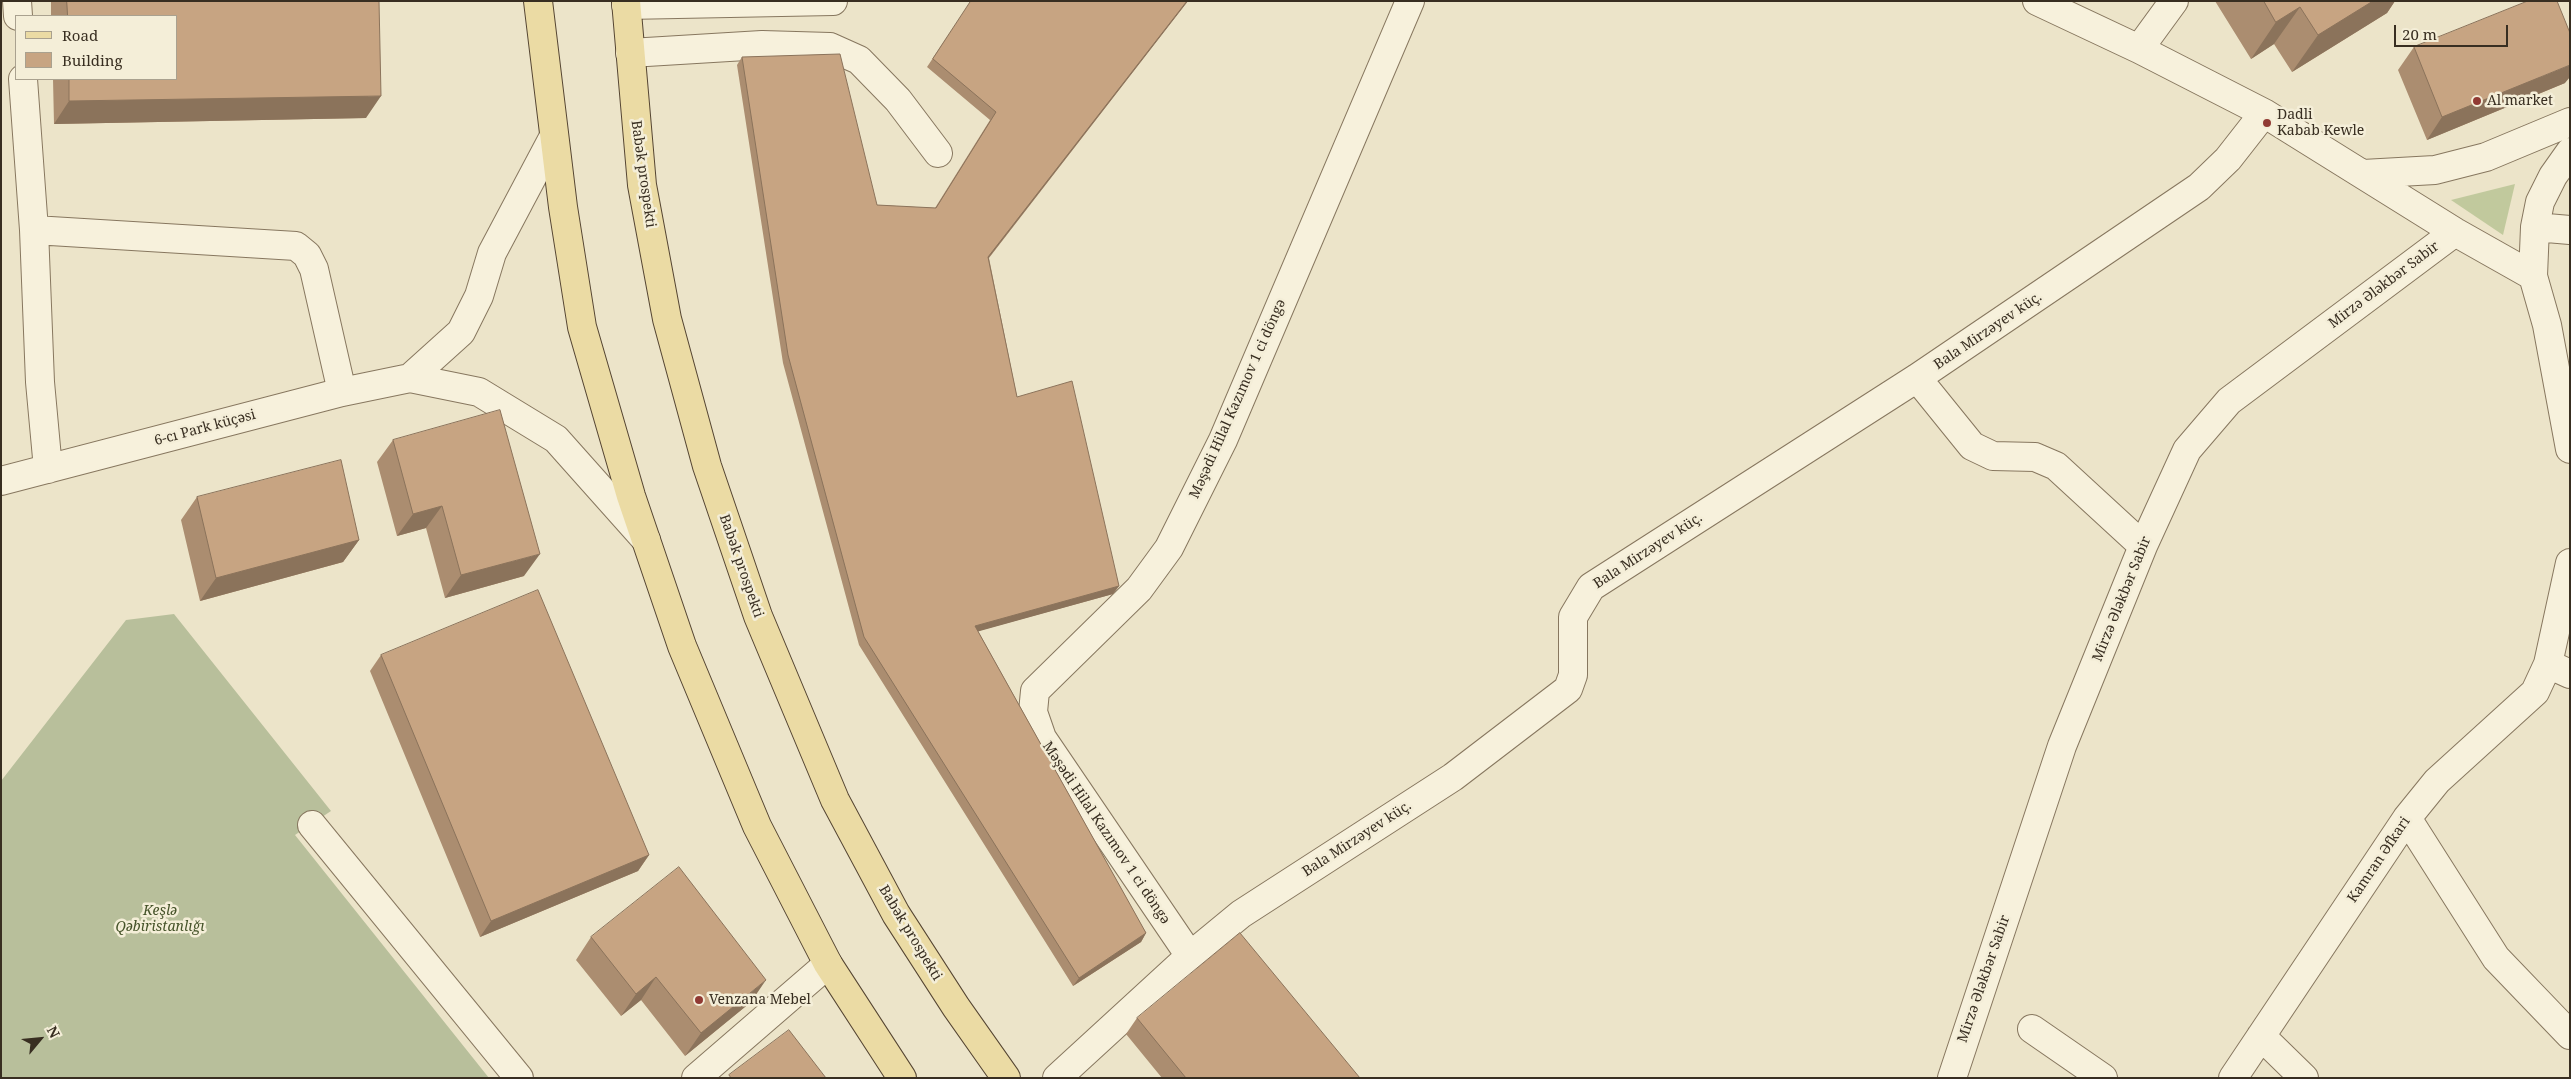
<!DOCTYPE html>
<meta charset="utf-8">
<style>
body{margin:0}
#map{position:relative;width:2571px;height:1079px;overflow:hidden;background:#ece4c9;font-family:"Noto Serif",serif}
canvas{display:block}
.frame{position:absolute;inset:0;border:2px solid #382e21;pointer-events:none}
.legend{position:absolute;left:15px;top:15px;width:162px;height:65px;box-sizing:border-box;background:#f4eed8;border:1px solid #a9a18f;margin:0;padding:6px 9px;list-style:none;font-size:15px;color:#382e21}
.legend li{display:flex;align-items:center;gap:10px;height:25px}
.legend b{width:25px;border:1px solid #a9a18f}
.north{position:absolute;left:15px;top:1014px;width:50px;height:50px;-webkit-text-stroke:4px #f4eed8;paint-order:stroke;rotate:62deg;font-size:14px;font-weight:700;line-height:20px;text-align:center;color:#382e21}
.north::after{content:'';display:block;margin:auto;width:18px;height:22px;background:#382e21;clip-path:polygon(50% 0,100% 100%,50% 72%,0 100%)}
.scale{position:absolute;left:2394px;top:25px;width:114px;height:22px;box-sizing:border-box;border:2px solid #382e21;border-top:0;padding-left:6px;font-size:15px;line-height:18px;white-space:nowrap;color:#382e21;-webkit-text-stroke:4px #f4eed8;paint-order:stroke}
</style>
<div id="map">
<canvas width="2571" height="1079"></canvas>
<div class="frame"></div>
<ul class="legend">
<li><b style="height:6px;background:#ebdba4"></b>Road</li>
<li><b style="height:14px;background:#c7a482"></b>Building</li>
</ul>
<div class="north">N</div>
<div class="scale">20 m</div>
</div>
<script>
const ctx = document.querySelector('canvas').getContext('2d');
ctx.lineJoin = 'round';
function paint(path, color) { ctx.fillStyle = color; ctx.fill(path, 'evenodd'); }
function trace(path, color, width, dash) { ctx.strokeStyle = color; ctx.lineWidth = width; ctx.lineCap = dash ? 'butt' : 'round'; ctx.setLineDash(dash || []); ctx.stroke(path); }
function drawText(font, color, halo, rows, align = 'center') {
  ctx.font = font + ' "Noto Serif",serif'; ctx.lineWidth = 5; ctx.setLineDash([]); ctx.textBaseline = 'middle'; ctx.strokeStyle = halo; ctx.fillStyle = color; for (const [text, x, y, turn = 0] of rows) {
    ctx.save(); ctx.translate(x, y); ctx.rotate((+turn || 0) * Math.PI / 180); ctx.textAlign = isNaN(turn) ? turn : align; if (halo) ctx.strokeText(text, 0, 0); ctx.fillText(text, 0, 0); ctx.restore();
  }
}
const green = new Path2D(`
 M2515,184L2503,235L2451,200Z`);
const cemetery = new Path2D(`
 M174,614L331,811L295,835L489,1078H1V781L126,620Z`);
const minor = new Path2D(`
 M17,1L18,16
 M2037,1L2139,49L2264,113L2455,232L2533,276
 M626,5L833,1
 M2139,49L2174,1
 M630,53L762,45L830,47L859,60L898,100L938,153
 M23,79L34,230L40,382L48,469
 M2570,152L2553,176L2540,202L2535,227L2533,276L2547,325L2570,449
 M2363,174L2435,170L2486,157L2570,122
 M2535,227L2570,230
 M34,230L296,246L307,255L314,269L342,392
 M410,378L461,332L479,296L492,253L554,136
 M1917,378L1972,446L1993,456L2035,457L2056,466L2143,546
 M1,481L342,392L410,378L479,392L556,439L646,540
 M2548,664L2570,674
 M2407,818L2496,958L2570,1035
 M312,825L519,1078
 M1190,956L1042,738L1033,712L1035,691L1139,589L1169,548L1223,440L1410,1
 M2032,1029L2103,1078
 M2261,1036L2304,1078
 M696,1078L828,964
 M1057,1078L1190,956L1241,914L1453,777L1568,689L1573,675V617L1591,587L1917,378L2199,187L2228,159L2264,113
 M1952,1078L2062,746L2143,546L2187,450L2229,401L2455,232
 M2233,1078L2407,818L2437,781L2535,692L2548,664L2570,563`);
const major = new Path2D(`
 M538,1L563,207L582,327L631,496L682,646L757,826L828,964L902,1078
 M626,1L642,185L667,319L707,466L758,616L835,800L896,914L956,1007L1006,1078`);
const wall = new Path2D(`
 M51,1H379L366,118L54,124L53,79H176V16H51Z
 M971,1H1188L989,258L1017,397L1119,586L1113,594L978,631L1146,933L1141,942L1073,986L859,645L783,363L737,65L742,57L877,205L935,208L990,120L927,67Z
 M2215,1H2395L2387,13L2292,72L2274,44L2251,59Z
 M2414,47L2565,83L2427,140L2398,70Z
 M393,440L524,576L445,598L426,528L397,536L377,462Z
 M197,497L359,540L343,562L200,601L181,520Z
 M381,655L649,855L638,871L480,937L370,671Z
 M591,937L751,1002L685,1056L641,1000L621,1016L576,960Z
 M1137,1018L1360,1078H1162L1126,1034Z`);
const shadedWall = new Path2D(`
 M1187,1H1188L983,265L988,257Z
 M2373,1H2395L2387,13L2292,72L2318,35Z
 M2300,7L2274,44L2251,59L2276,22Z
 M2570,65V77L2565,83L2427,140L2442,117Z
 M381,96L366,118L54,124L69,101Z
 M442,506L426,528L397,536L413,514Z
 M359,540L343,562L200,601L216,578Z
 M540,554L524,576L445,598L461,575Z
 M1119,586L1113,594L969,634L975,626Z
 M649,855L638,871L480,937L491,921Z
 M1146,933L1141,942L1073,986L1079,978Z
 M656,977L641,1000L621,1016L636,994Z
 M766,980L751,1002L685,1056L701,1033Z`);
const building = new Path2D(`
 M67,1H379L381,96L69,101V79H176V16H68Z
 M971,1H1187L988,257L1017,397L1072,381L1119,586L975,626L1146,933L1079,978L864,637L788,355L742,57L840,54L877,205L936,208L996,112L933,59Z
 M2264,1H2373L2318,35L2300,7L2276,22Z
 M2528,1H2557L2570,33V65L2442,117L2414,47Z
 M500,410L540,554L461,575L442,506L413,514L393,440Z
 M341,460L359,540L216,578L197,497Z
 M538,590L649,855L491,921L381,655Z
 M679,867L766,980L701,1033L656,977L636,994L591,937Z
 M1240,933L1360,1078H1186L1137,1018Z
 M789,1030L826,1078H731L729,1075Z`);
const markers = [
 [2477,101,5,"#913a33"],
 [2267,123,5,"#913a33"],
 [699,1000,5,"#913a33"]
];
const poiNames = [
 ["Al market",2487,101],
 ["Dadli",2277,115],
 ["Kabab Kewle",2277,131],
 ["Venzana Mebel",709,1000]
];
const streetNames = [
 ["Babək prospekti",643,174,82],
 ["Mirzə Ələkbər Sabir",2384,285,-37],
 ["Bala Mirzəyev küç.",1988,331,-34],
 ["Məşədi Hilal Kazımov 1 ci döngə",1238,399,-66],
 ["6-cı Park küçəsi",205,428,-15],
 ["Bala Mirzəyev küç.",1648,551,-33],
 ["Babək prospekti",741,566,71],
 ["Mirzə Ələkbər Sabir",2122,599,-68],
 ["Məşədi Hilal Kazımov 1 ci döngə",1106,833,56],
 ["Bala Mirzəyev küç.",1357,839,-33],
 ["Kamran Əfkari",2379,860,-56],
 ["Babək prospekti",910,933,59],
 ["Mirzə Ələkbər Sabir",1984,979,-71]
];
const parkNames = [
 ["Keşlə",160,911],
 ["Qəbiristanlığı",160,927]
];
paint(green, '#c1c99d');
paint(cemetery, '#b8bf9b');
trace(minor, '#87775f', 30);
trace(major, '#554532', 30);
trace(minor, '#f7f1dc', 28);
trace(major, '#ebdba4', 28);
paint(wall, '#ab8d70');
paint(shadedWall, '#8b735b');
paint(building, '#c7a482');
trace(building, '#8b735b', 1);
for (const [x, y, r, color] of markers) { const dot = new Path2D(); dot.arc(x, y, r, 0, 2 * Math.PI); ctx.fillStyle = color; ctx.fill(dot); trace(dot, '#f4eed8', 2); }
drawText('14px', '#382e21', '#f4eed8', poiNames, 'left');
drawText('14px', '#382e21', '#f4eed8', streetNames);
drawText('italic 14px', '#455329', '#f4eed8', parkNames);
</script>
